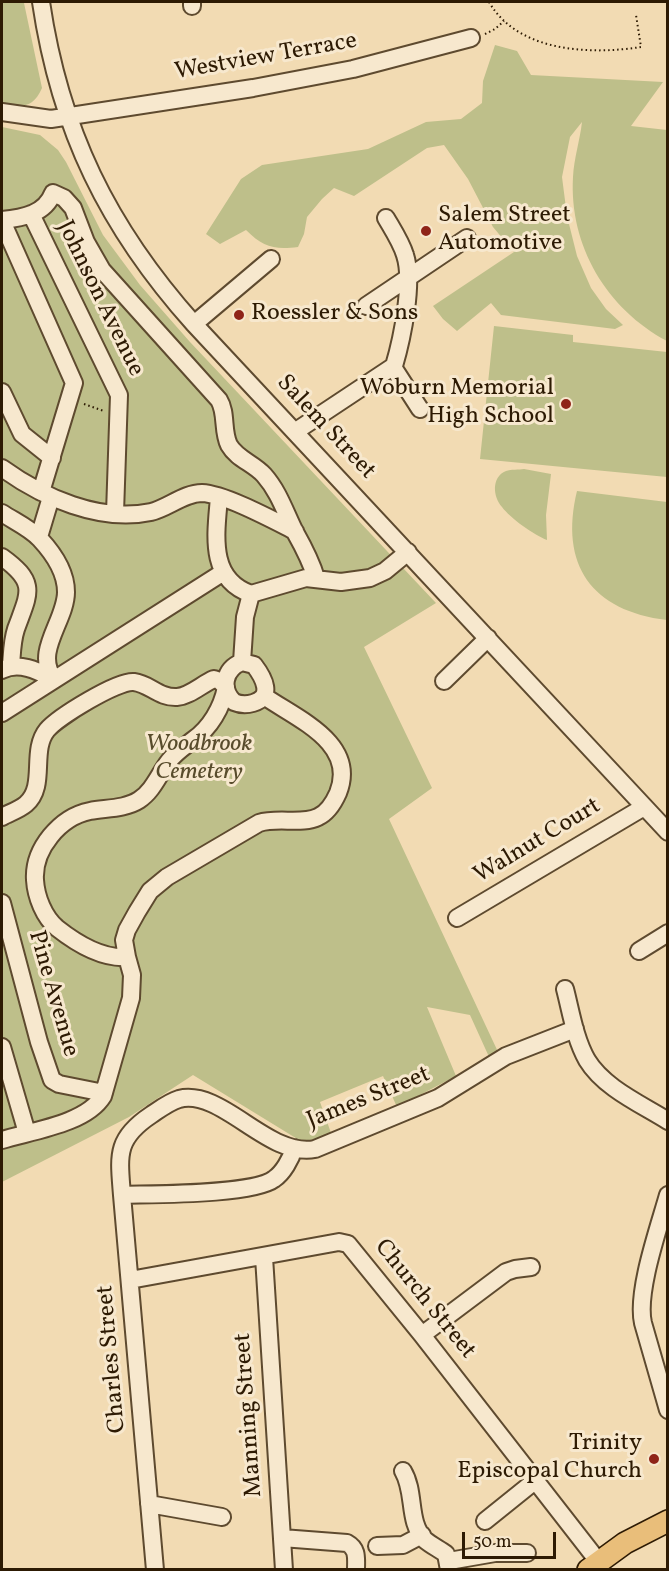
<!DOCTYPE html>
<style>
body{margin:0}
#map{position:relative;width:669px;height:1571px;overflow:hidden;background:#f2dbb3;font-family:Vollkorn,serif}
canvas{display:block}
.frame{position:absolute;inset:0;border:3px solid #2d1a03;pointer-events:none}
.scale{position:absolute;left:462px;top:1532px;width:94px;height:27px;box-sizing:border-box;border:3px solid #2d1a03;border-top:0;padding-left:8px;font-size:18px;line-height:21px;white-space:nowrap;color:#2d1a03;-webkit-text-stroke:4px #f7e8ce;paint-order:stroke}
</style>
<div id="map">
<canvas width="669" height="1571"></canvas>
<div class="frame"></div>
<div class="scale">50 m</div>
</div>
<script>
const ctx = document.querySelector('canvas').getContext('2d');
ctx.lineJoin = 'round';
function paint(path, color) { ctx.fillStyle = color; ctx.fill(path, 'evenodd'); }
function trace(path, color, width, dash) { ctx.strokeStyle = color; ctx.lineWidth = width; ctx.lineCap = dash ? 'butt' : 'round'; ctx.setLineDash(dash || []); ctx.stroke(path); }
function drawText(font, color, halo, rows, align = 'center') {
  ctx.font = font + ' Vollkorn,serif'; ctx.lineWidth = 6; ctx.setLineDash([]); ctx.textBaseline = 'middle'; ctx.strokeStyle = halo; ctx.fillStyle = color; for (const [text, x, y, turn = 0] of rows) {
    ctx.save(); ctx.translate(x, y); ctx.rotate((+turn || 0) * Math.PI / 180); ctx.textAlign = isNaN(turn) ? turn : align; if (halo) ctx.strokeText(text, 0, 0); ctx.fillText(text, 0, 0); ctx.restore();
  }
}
const green = new Path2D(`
 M3,2L24,3L42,88C33,109 21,107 2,104V4Z
 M495,45L517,51L531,75L663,82L631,126L667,130V341C607,309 569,246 573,177C574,158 580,140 582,122L570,137L562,177L567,216L577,256L591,288L606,309L623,325L615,329L501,315L491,303L457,331L443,319L433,306L514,252L493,227L468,179L444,145L427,148L354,196L334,188L322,199L307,217L304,234L298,247C274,250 263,247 246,230L220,244L206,234L241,179L262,165L368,149L426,122L461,119L482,103L483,81Z
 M2,127L40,135L58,150L66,162L103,235L140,285L190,342L436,603L364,647L432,788L389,819L499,1054L490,1059L470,1015L427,1007L456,1076L397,1107L383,1076L320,1102L331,1133L307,1142L299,1140L193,1075L129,1117L2,1182Z
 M494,326L573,335V342L667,352V477L480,459Z
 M524,469L551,474L546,515L547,540C534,535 510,518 502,507C493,497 491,477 506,471C511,469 519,470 524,469Z
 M577,491L667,502V620C592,611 559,565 577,491Z`);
const path = new Path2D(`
 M489,2C518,52 589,55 641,47L636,15
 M485,34L495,29L504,21
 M84,404L104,411`);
const minor = new Path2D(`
 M41,2C60,130 108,228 194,324L668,832
 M192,6V2
 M2,112L51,119L253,88L353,69L471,38
 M31,214L119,395L115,513
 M2,220C23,218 45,214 53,193L64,198L73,208L86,242L102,270L219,400C227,413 222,431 229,445C237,459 253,463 264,475C279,492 285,512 295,532C304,548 311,561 316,578
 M2,221L74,383L41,492
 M366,306L467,238
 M194,324L271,259
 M393,367L420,409
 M2,392L22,434L52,458
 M296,431L394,366C402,339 414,282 405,255C401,242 393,230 386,218
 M2,468C42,497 100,523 151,512C168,508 184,493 202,493C225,494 273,520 295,531
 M219,497C216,534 208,579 251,594
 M2,513C14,521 30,528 40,539C53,553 66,572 66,592C66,621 33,652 54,679
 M39,537L51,497
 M2,557C38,583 29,593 16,629C12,641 12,653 11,666
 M242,662L254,665C264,678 274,697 253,703C246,705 241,705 234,702C220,689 224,669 242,662L245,617L251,594L306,578L341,582L370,578L385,571L408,552
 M2,670C19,661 38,671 54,679
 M444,681L488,638
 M2,713L222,573
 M2,817C9,813 19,810 26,804C47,786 30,751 47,730C58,717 118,680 134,682C150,684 159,698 177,697C190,696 202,684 214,679L220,681L226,687
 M2,903L39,1042L52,1080L59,1084L104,1093
 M457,918L644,807
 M639,951L668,933
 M127,957C102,959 76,943 57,928C44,917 36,897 35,880C33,849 60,817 90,811C106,808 125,809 139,800C153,791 159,774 169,761C176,752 184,747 193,740C210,728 222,708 226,687
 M565,989C571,1012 575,1039 587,1060C604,1088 641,1104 668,1121
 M2,1047L27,1133
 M2,1140C31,1131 86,1124 103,1096L131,998L132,975L127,957L124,940L127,930L137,912L150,891L167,877L259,823C278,817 302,825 318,817C327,813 334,802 338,793C358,743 297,719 264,696
 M122,1195C152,1194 253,1195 274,1179C283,1173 291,1159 294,1148
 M668,1195C659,1227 636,1292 643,1323L668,1410
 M264,1257L284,1570
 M130,1280L339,1242L348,1244L422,1335L598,1561
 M422,1335L506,1272L515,1269L531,1267
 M403,1471C416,1493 407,1522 425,1540C431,1545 439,1549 446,1554L449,1570
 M149,1504L222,1517
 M485,1521L536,1480
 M282,1538L347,1543C358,1549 356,1558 356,1570
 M377,1546L403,1545L422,1535
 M449,1561L495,1553H527
 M155,1570L122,1195C119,1156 115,1139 151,1115C160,1109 169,1102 179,1099C222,1088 268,1158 315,1149L438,1098L506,1056L575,1029`);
const major = new Path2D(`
 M588,1570L625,1543L668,1521`);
const markers = [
 [426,231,6,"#8f2418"],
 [239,315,6,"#8f2418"],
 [566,404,6,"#8f2418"],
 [654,1459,6,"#8f2418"]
];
const streetNames = [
 ["Westview Terrace",266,58,-10],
 ["Johnson Avenue",99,299,64],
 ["Salem Street",325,428,47],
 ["Walnut Court",538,842,-31],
 ["Pine Avenue",52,994,74],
 ["James Street",369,1099,-22],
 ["Church Street",424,1300,51],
 ["Charles Street",113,1359,-95],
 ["Manning Street",250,1415,-94]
];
const poiNames = [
 ["Salem Street",438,217],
 ["Automotive",438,245],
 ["Roessler & Sons",251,315],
 ["Woburn Memorial",554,390,"right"],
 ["High School",554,418,"right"],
 ["Trinity",642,1445,"right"],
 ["Episcopal Church",642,1473,"right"]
];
const parkNames = [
 ["Woodbrook",199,746],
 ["Cemetery",199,774]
];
paint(green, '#bebf8a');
trace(minor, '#5e4a2f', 20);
trace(major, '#2d1a03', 24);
trace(path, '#2d1a03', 2, [1.5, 3]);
trace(minor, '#f7e8ce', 16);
trace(major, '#e9be7a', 21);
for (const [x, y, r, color] of markers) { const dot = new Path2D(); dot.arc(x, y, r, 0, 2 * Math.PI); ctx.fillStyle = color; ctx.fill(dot); trace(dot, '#f7e8ce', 2); }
drawText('24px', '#2d1a03', '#f7e8ce', streetNames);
drawText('24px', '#2d1a03', '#f7e8ce', poiNames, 'left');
drawText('italic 24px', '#584c2c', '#f7e8ce', parkNames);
</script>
